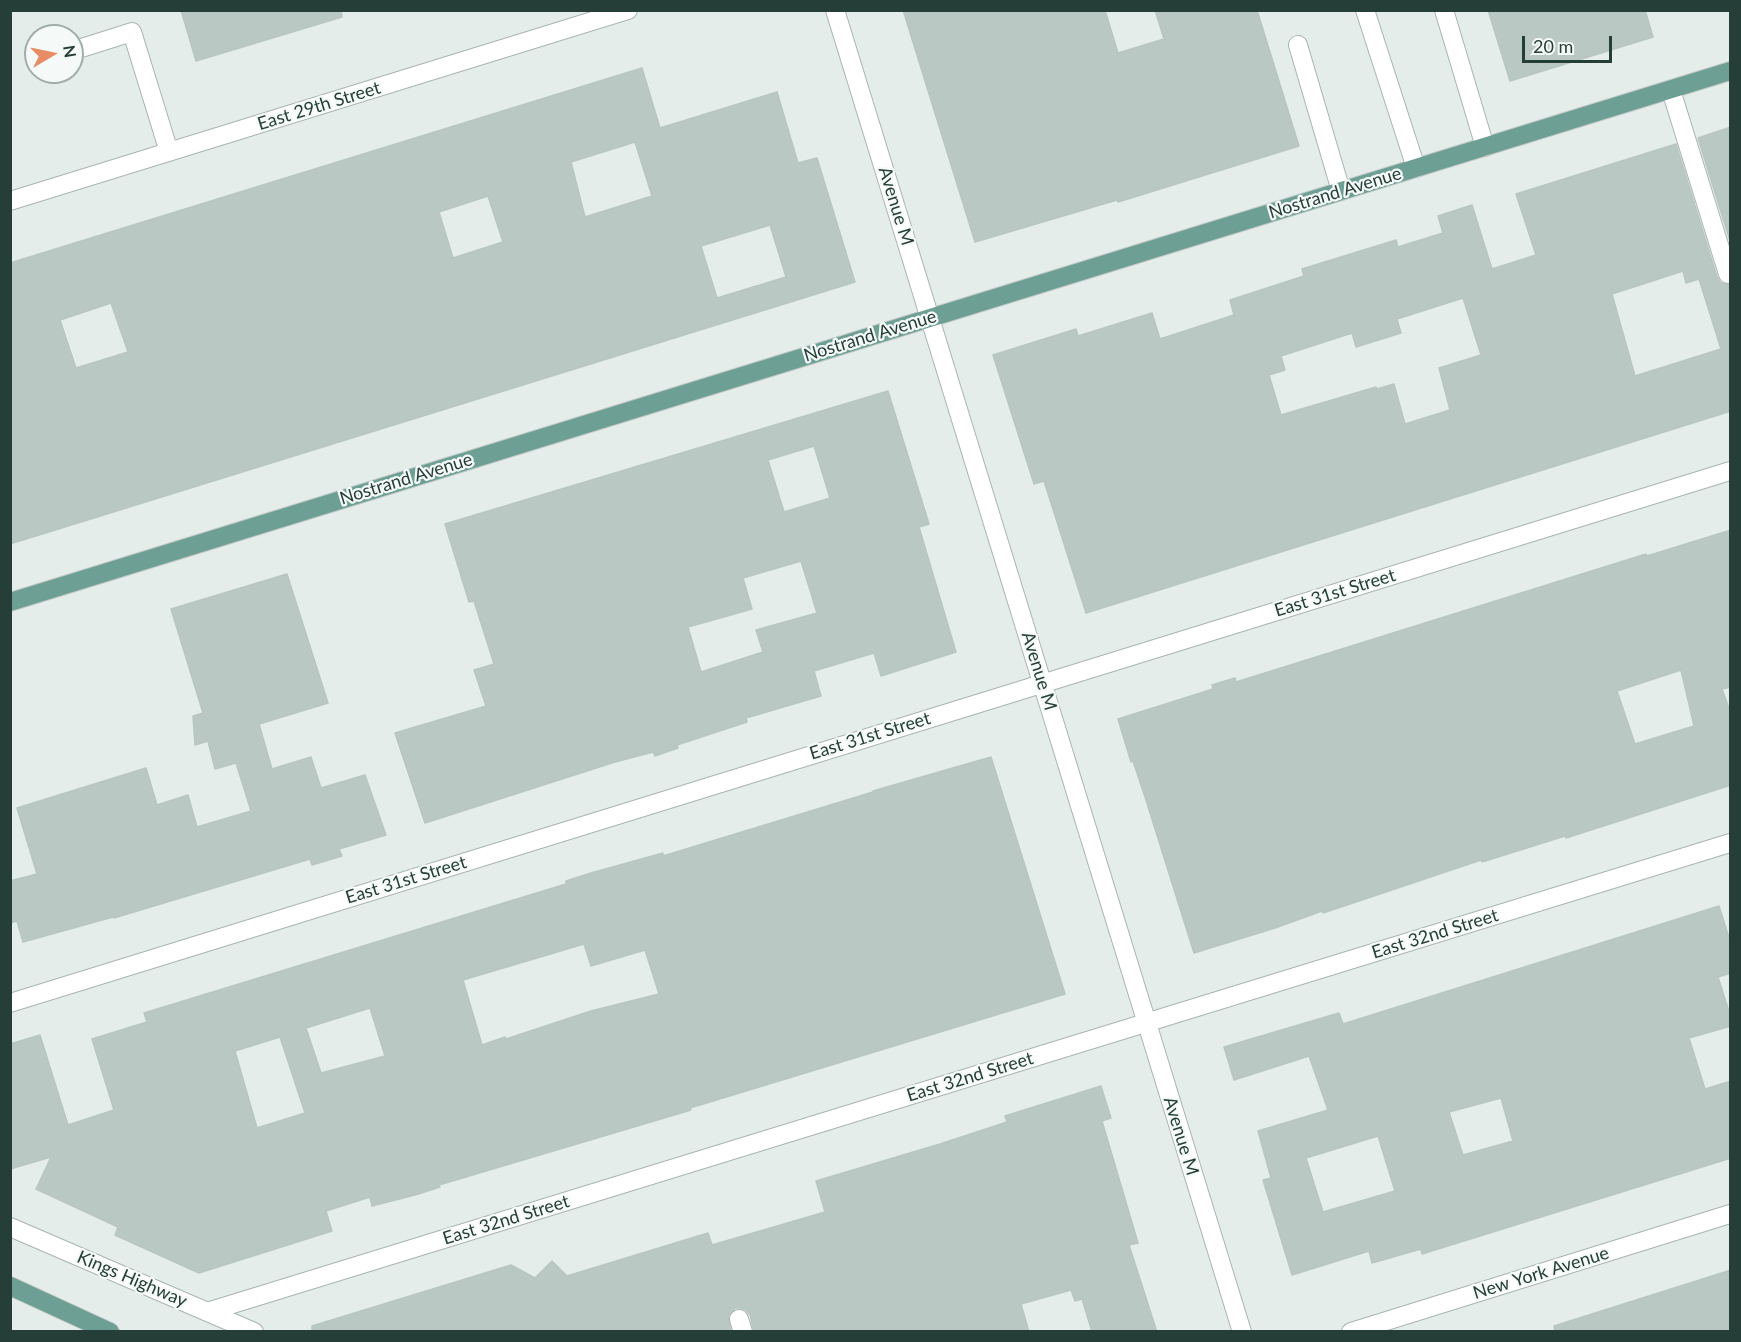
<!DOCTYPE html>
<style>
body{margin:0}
#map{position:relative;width:1741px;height:1342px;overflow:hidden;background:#e5edea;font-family:Lato,sans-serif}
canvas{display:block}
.frame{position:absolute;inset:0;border:12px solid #253e38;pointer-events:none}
.north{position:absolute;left:24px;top:24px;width:60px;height:60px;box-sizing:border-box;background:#f5f9f7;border:2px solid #a2aeab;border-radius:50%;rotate:81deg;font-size:16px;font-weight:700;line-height:24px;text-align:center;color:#253e38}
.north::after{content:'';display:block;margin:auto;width:21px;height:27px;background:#e88c68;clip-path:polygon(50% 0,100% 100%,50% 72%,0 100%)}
.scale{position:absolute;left:1522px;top:36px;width:90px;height:27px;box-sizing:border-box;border:3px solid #253e38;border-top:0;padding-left:8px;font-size:18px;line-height:21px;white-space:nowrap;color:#253e38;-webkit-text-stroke:4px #f5f9f7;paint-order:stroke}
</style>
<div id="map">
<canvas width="1741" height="1342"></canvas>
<div class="frame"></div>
<div class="north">N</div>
<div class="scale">20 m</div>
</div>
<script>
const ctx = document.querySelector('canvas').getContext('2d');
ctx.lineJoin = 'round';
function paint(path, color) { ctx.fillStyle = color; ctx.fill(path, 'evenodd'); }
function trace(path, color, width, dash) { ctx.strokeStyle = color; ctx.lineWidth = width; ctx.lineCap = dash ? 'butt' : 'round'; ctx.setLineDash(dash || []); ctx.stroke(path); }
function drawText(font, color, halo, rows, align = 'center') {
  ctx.font = font + ' Lato,sans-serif'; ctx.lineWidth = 4.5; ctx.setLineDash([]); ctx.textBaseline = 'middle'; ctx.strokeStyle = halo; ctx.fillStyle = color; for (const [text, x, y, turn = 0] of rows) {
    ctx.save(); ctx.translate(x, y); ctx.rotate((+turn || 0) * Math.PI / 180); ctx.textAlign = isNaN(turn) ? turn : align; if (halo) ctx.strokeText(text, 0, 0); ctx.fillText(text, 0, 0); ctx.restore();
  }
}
const building = new Path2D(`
 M181,10H341L342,17L196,61Z
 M903,10H1105L1118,53L1164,39L1155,10H1257L1299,146L1118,202L1117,200L975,242Z
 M1488,10H1645L1653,37L1510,81Z
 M642,68L660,128L777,92L798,163L817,158L855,282L10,544V263ZM635,142L652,196L585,217L571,162ZM488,196L503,242L453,258L439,212ZM770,225L786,277L717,298L701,246ZM111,303L128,352L76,368L60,320Z
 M1731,127V244L1698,138Z
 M1676,144L1717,277L1721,283L1731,285V411L1086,613L1044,481L1034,484L993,355L1076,329L1078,336L1152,313L1160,339L1234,315L1230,300L1304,276L1302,269L1396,240L1398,247L1443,233L1438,216L1472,205L1492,269L1536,255L1516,194ZM1683,271L1686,283L1699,279L1721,349L1635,376L1612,294ZM1463,298L1481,355L1439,368L1450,410L1405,424L1394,384L1377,389L1376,387L1281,415L1269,375L1285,370L1281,356L1352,333L1356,347L1401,333L1397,319Z
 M888,391L929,524L919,527L956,652L881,676L874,653L814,671L821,696L746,718L747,722L677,745L678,748L655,756L653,752L615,762L425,823L395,733L486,706L474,670L494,664L474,601L469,602L445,524ZM814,446L830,498L784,512L768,460ZM801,561L817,613L756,630L763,652L701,672L688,627L752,609L743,578Z
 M1731,530V687L1722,689L1731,714V785L1566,838L1565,836L1482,862L1481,860L1353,903L1323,913L1322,911L1275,928L1194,953L1145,797L1133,761L1131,762L1118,719L1213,689L1212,685L1235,678L1236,682L1646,554L1647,556ZM1681,670L1694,726L1635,744L1617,691Z
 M287,574L328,703L259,724L272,769L311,757L321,788L365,775L386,835L339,849L342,856L312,865L310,859L114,918L113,917L23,942L17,921L10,923V881L37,874L17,808L146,768L157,805L188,795L197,827L251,811L236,763L215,769L208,741L195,745L193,716L203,713L171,609Z
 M991,757L1065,994L690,1108L691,1110L439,1185L440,1187L415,1195L372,1206L370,1197L326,1211L332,1231L199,1273L115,1235L118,1227L36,1189L51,1157L10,1169V1044L40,1035L68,1125L114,1110L92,1039L147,1022L144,1013L566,884V881L591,873L663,853V856L873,792V791ZM584,944L591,966L645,950L659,994L591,1011L506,1039L505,1037L482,1045L463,980ZM370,1008L385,1056L321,1073L306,1028ZM280,1037L305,1113L257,1128L235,1051Z
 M1719,906L1731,944V973L1718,977L1731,1018V1026L1689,1038L1705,1089L1731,1081V1158L1422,1254L1421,1249L1372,1263L1369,1251L1292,1275L1263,1180L1271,1178L1258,1131L1328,1110L1309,1056L1234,1080L1224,1047L1339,1013L1343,1024ZM1501,1098L1513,1141L1463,1155L1449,1112ZM1378,1136L1395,1191L1323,1212L1306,1158Z
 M1101,1086L1111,1118L1102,1121L1138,1243L1129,1245L1157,1332H1092L1082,1299L1075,1301L1071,1290L1021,1304L1029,1332H754L750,1315L746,1310L741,1308H735L728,1316L731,1332H312V1326L511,1265L535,1278L552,1261L567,1276L708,1233L712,1245L825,1212L816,1181L940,1144L1007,1122L1005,1116Z
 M1731,1270V1332H1555L1554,1326Z`);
const minor = new Path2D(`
 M835,10L1242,1332
 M1365,10L1416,168
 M1444,10L1485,147
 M1298,45L1341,191
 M72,51L132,32L169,152
 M1671,90L1728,274
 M10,201L628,10
 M10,1003L1730,471
 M10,1227L254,1332
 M210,1311L1730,843
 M739,1319L743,1332
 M1351,1332L1730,1214`);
const major = new Path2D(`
 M10,602L1730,71
 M10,1286L110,1332`);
const streetNames = [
 ["East 29th Street",319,106,-17],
 ["Nostrand Avenue",1335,193,-17],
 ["Avenue M",896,206,73],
 ["Nostrand Avenue",870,336,-17],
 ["Nostrand Avenue",406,479,-17],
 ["East 31st Street",1335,593,-17],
 ["Avenue M",1039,671,73],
 ["East 31st Street",870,736,-17],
 ["East 31st Street",406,880,-17],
 ["East 32nd Street",1435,934,-17],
 ["East 32nd Street",970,1077,-17],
 ["Avenue M",1181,1136,73],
 ["East 32nd Street",506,1220,-17],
 ["New York Avenue",1541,1273,-17],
 ["Kings Highway",132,1279,23]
];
paint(building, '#bac8c3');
trace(building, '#b8c6c1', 1.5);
trace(minor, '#a8b5b1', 20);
trace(major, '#c2c9c7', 20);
trace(minor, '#fff', 18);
trace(major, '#6d9f94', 18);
drawText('18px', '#253e38', '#f5f9f7', streetNames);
</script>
